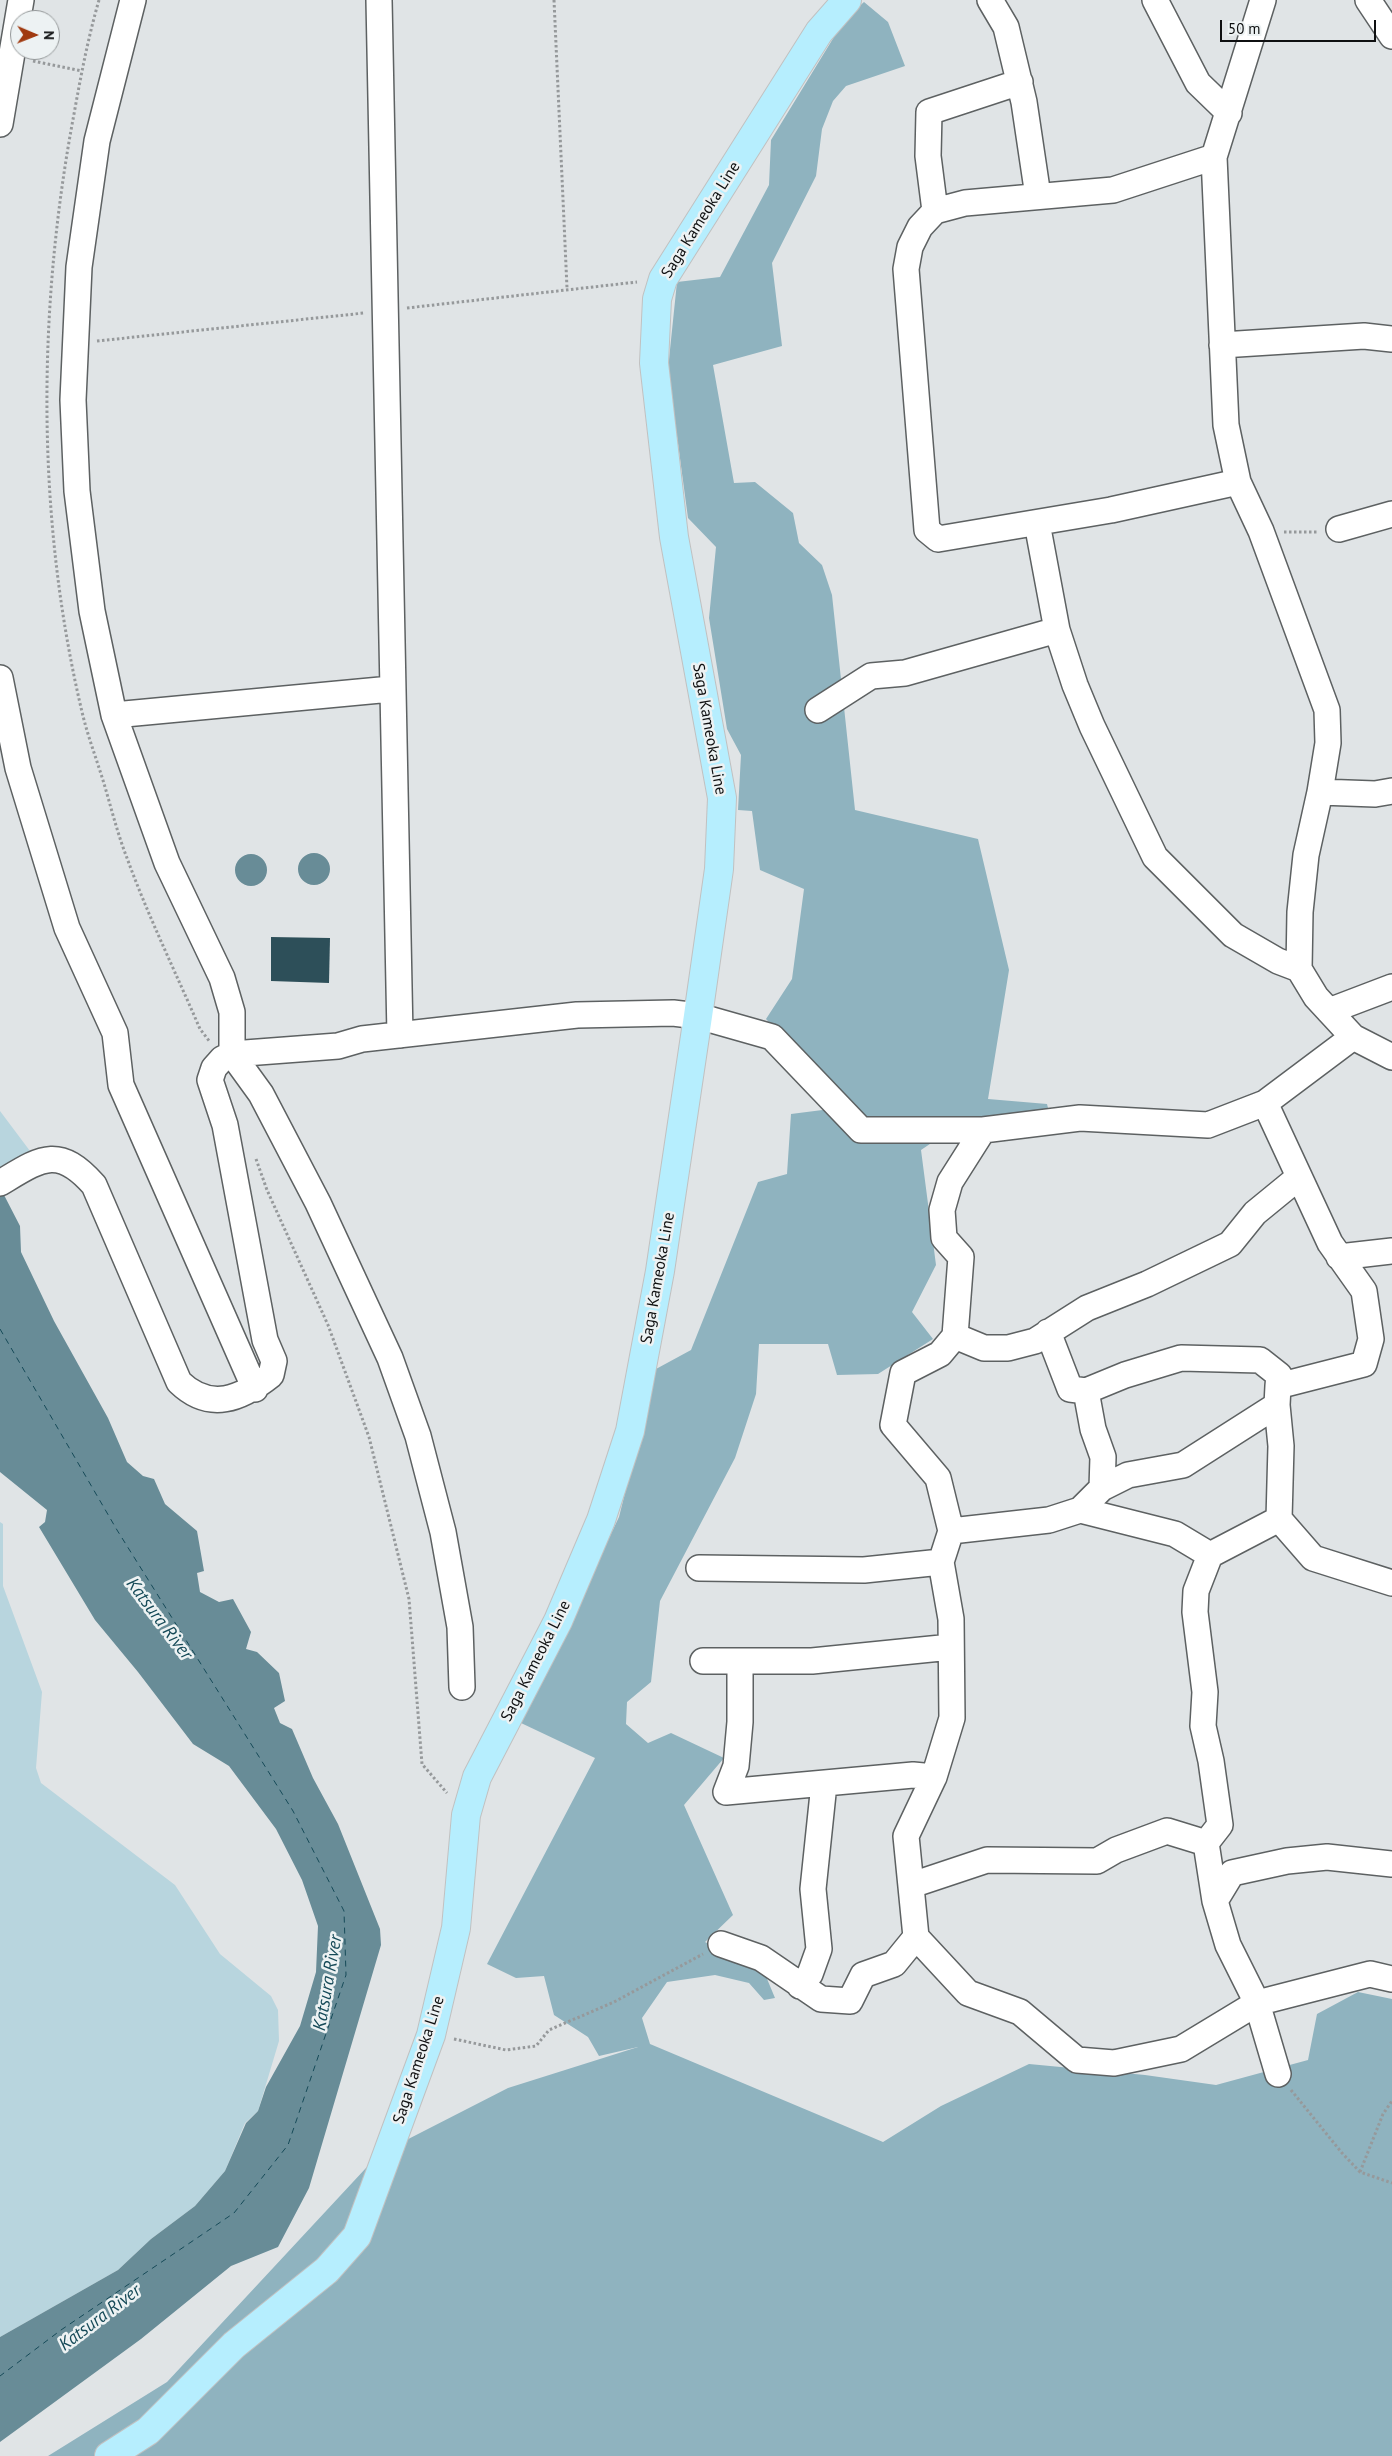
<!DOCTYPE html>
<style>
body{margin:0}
#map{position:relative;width:1392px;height:2456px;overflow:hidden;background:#e0e4e6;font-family:"PT Sans",sans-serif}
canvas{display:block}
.north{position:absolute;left:10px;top:10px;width:50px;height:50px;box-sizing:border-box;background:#edf2f3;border:1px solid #949899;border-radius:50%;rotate:91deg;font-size:14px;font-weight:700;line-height:20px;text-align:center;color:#0f1011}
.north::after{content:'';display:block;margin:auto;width:18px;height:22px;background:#a03a10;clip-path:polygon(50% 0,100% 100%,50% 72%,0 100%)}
.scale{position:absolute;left:1220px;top:20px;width:156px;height:22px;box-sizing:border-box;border:2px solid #0f1011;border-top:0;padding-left:6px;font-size:15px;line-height:18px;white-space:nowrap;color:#0f1011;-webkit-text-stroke:4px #edf2f3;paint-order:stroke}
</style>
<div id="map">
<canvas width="1392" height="2456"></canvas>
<div class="north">N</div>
<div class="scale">50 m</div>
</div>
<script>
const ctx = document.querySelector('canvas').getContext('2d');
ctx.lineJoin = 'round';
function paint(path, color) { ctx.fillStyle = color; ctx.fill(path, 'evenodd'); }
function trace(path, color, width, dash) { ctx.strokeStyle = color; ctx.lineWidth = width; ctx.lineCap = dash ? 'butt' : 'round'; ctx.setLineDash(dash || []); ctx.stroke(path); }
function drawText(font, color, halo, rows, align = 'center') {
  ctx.font = font + ' "PT Sans",sans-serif'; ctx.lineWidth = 5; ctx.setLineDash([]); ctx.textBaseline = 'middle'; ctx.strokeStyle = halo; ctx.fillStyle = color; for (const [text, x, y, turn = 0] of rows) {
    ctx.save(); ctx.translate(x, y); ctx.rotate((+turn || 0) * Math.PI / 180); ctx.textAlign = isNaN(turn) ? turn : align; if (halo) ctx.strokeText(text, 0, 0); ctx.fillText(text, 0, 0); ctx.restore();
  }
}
const green = new Path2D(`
 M0,1111L30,1151L0,1172Z
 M0,1522L3,1524V1586L42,1692L36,1768L41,1783L175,1885L220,1954L271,1996L278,2010L279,2041L258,2111L245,2123L225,2171L195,2206L151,2239L118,2270L0,2337Z`);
const forest = new Path2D(`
 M864,2L888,22L905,66L846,86L833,101L822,129L816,176L772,263L782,346L713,365L734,483L755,482L793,513L799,543L822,565L832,595L855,810L978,839L1009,970L988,1099L1047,1104L1050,1116L964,1121L921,1150L936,1265L912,1312L933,1339L878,1374L837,1375L828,1344H759L756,1394L735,1458L660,1601L651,1682L627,1702L626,1724L648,1743L671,1733L724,1758L684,1805L733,1915L705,1942L765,1974L775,1998L764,2000L749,1983L715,1975L667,1982L642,2018L650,2044L883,2142L941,2106L1029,2064L1145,2075L1216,2085L1308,2060L1317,2014L1358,1992L1392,1999V2456H48L167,2382L379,2154L508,2088L638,2047L599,2056L588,2037L554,2015L544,1976L516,1978L487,1964L595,1758L521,1723L619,1517L656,1369L691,1350L758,1182L787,1174L791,1114L846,1107L766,1019L792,979L804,889L760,870L752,811L738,810L741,755L727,729L709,618L716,547L688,518L668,369L677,282L720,277L769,185L771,140L845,19Z`);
const water = new Path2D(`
 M298 869a16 16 0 1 1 32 0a16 16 0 1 1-32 0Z
 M235 870a16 16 0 1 1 32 0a16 16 0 1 1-32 0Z
 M4,1195L20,1226L21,1252L54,1321L108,1418L127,1462L143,1476L154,1479L165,1504L197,1531L204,1571L197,1573L200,1592L219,1602L233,1599L251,1632L246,1649L257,1652L279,1673L285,1701L274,1708L280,1723L292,1729L313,1778L338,1824L380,1929L381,1945L309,2188L278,2247L231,2266L141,2339L0,2442V2337L118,2270L151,2239L195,2206L225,2171L246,2123L258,2111L266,2087L300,2026L316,1972L318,1926L302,1880L276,1829L229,1766L193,1744L138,1672L95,1620L39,1527L45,1522L47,1510L0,1472V1196Z`);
const ferry = new Path2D(`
 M0,1329L117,1530L293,1811L344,1911L346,1975L288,2145L234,2213L61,2330L0,2376`);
const building = new Path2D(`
 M271,937L330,938L329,983L271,981Z`);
const path = new Path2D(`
 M99,0C88,38 81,75 74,114C37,310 36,521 83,716C89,740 98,763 105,787C112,811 118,835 127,858C148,916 176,973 200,1029L210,1042
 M554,0L567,288
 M33,61L82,71
 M407,308L637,282
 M97,341L364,313
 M1284,532H1318
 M256,1159L267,1190L328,1325L369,1437L409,1599L422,1764L447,1793
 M454,2039L506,2050L536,2046L549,2030L614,2002L703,1954
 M1291,2090L1342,2153L1360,2172L1392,2183
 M1360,2172L1383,2114L1392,2101`);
const minor = new Path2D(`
 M133,0L97,141L79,267L73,400L77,491L92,611L114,715L167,863L222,978L232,1012V1054L261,1094L318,1203L390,1358L418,1436L443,1532L460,1627L462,1687
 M379,0L400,1035
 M990,0L1006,27L1024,102L1038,196
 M1155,0L1198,83L1229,113
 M1263,0L1214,157L1226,425L1238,482L1261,531L1327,710L1328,743L1320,792L1306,855L1300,912L1299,969L1316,997L1353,1037L1392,1057
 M1368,0L1392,36
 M0,124L21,0
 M1214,157L1113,190L965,203L935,211L920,227L910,247L906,269L927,530L938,539L1111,510L1238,482
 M935,211L928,156L929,112L1020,82
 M1222,345L1364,336L1392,339
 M1037,523L1057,630L1075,685L1092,726L1155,857L1233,935L1278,961L1299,969
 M1339,529L1392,514
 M0,678L18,768L67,928L115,1033L121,1085L255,1389
 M818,710L871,676L905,673L1057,630
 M114,715L391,689
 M1320,792L1375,794L1392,791
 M1329,1011L1392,987
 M1265,1103L1330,1243L1364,1291L1371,1339L1364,1364L1278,1386L1277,1405L1281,1446L1279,1519L1313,1558L1392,1583
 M0,1183C40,1159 58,1144 94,1185L179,1382C210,1412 241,1399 271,1375L274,1361L265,1340L225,1125L210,1080L214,1068L222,1059L232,1054L338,1046L362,1039L577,1015L673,1013L698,1016L772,1037L861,1130H983
 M1339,1257L1392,1251
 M1048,1332L1070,1389L1086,1391L1125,1375L1181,1358L1260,1360L1279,1375L1278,1386
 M955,1336L984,1348H1008L1035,1341L1087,1308L1147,1284L1230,1244L1255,1213L1299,1177
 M1086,1391L1093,1429L1103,1457L1102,1488
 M1080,1510L1175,1534L1210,1555
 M951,1531L1049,1520L1080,1510L1102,1488L1128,1475L1183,1465L1277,1405
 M699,1568L864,1570L941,1562
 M703,1661H812L951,1647
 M740,1661V1722L736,1766L726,1792L913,1775L934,1777
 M1206,1843L1220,1825L1211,1761L1203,1726L1205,1692L1195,1612L1196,1591L1210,1555L1279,1519
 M912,1885L987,1860L1097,1861L1116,1850L1167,1831L1206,1843L1215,1901
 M916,1937L968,1993L1020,2012L1077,2060L1114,2063L1181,2049L1257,2003L1370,1974L1392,1979
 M721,1944L761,1958L821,1999L850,2001L863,1975L894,1964L916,1937L906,1836L934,1777L952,1718L951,1619L941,1562L951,1531L938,1478L893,1425L903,1373L940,1354L955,1336L961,1257L944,1238L942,1210L950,1182L983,1130L1080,1118L1208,1125L1265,1103L1353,1037
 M800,1986L810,1974L819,1949L813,1889L824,1784
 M1278,2074L1257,2003L1228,1945L1215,1901L1232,1873L1287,1861L1327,1857L1392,1864`);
const major = new Path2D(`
 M109,2456L148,2431L234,2345L327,2270L357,2236L431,2035L456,1928L466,1815L477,1777L558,1621L601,1520L630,1431L660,1271L698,1016L719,869L722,798L674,537L654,363L657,299L663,279L819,32L847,0`);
const streetNames = [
 ["Saga Kameoka Line",701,220,-58],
 ["Saga Kameoka Line",709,729,80],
 ["Saga Kameoka Line",658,1278,-80],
 ["Saga Kameoka Line",536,1661,-63],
 ["Saga Kameoka Line",419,2060,-72]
];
const waterNames = [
 ["Katsura River",159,1619,53],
 ["Katsura River",328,1983,-80],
 ["Katsura River",100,2318,-37]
];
paint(green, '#b8d5de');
paint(forest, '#8fb3bf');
paint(water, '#688c97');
trace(ferry, '#164a58', 1, [6, 5]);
paint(building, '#2d4f59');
trace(minor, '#5d6162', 28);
trace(major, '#c1c1c1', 30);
trace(path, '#96999b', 3, [2.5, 2.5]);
trace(minor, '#fff', 25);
trace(major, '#b6eefe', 28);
drawText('16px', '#0f1011', '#edf2f3', streetNames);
drawText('italic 18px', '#164a58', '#edf2f3', waterNames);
</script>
